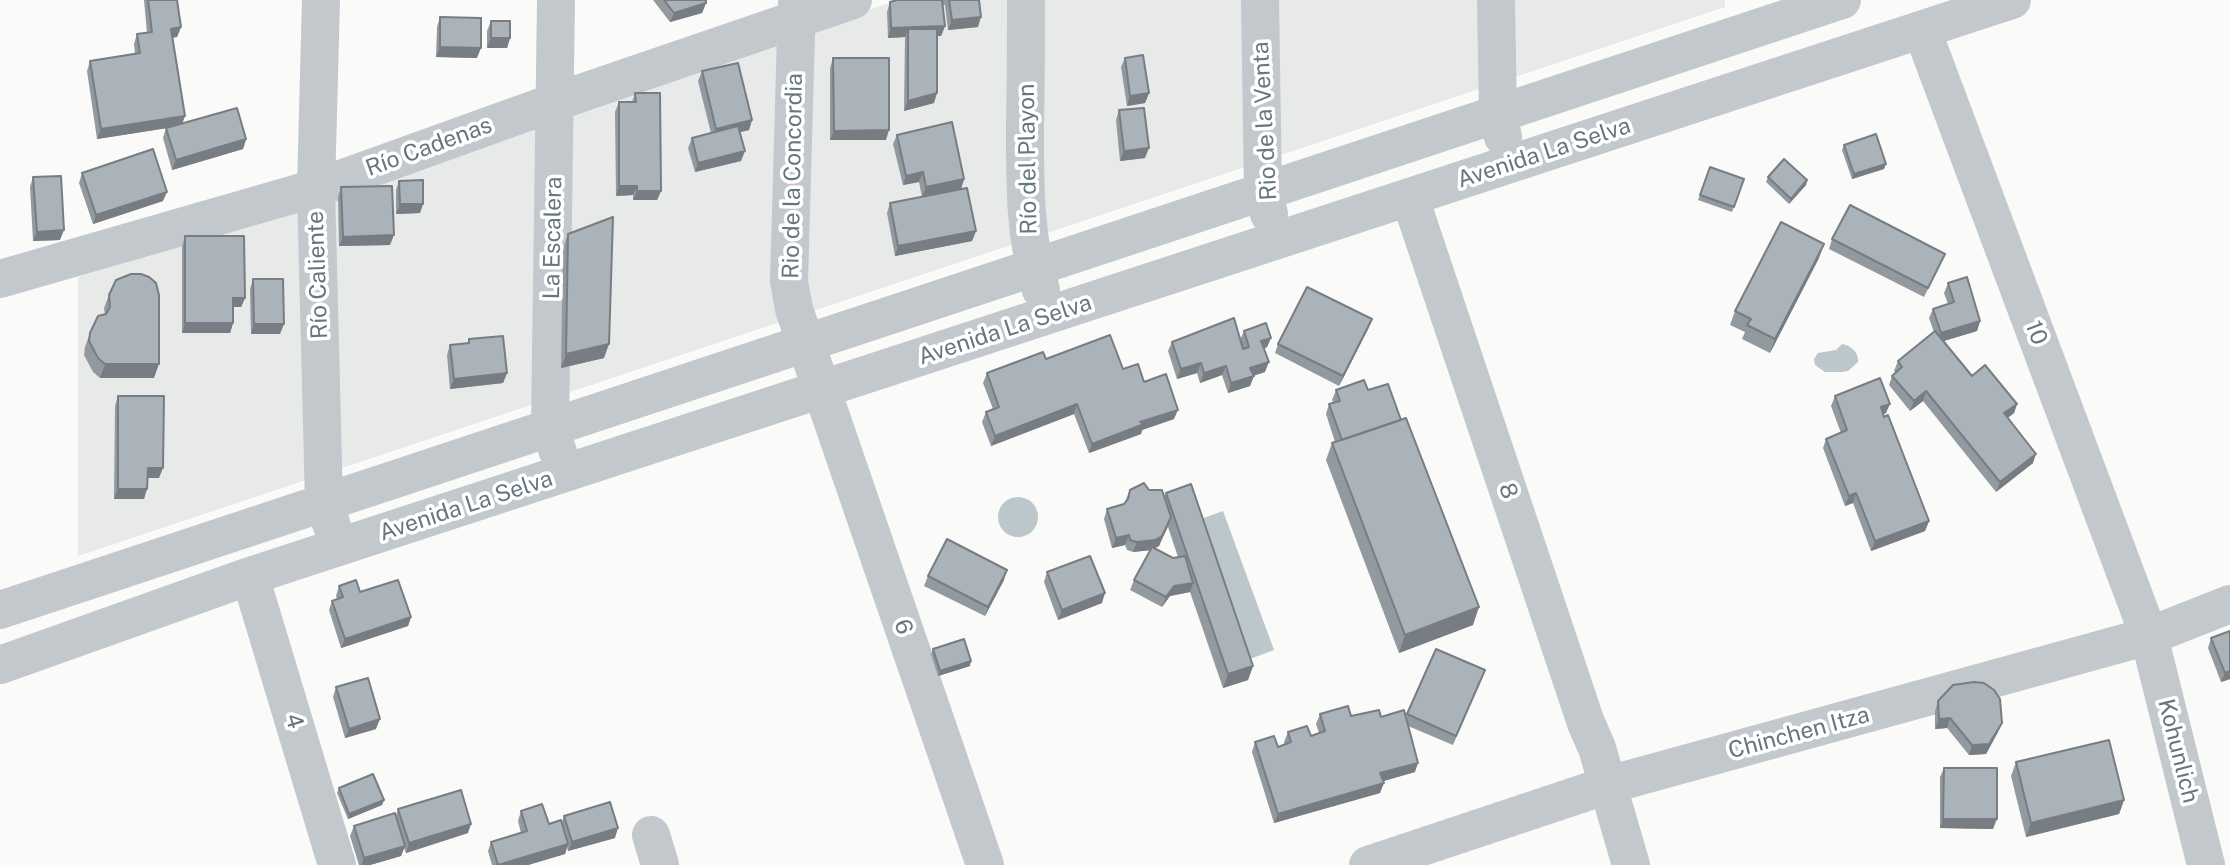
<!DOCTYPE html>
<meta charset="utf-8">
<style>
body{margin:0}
canvas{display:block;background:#fafaf8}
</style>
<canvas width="2230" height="865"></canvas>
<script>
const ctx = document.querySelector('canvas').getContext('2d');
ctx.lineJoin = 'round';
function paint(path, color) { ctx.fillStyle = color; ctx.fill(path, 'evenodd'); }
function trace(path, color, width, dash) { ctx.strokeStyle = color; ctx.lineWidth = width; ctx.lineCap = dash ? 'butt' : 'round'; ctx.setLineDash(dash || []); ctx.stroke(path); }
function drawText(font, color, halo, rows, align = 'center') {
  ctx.font = font + ' "Public Sans",sans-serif'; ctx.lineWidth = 7; ctx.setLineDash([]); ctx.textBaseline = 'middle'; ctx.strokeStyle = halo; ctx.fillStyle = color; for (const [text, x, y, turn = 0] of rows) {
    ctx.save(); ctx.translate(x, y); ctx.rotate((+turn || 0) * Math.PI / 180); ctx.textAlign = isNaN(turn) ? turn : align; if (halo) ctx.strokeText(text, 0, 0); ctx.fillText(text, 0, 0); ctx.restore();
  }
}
const built = new Path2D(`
 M898,0H1725V7L78,556V277Z`);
const water = new Path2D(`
 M1842,344C1851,345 1859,353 1858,362L1848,371L1841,372H1825L1815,365L1814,359L1818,353L1836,350Z
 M998 517a20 20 0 1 1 40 0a20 20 0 1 1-40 0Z
 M1223,511L1274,650L1242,662L1193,522Z`);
const minor = new Path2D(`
 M321,0L316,188L324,503L332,526
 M556,0L550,428L558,452
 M797,0L789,281L794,309L985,865
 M1026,0C1026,41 1026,83 1025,124C1025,181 1024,236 1041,290
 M1260,0L1263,191L1269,214
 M1496,0L1498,114L1503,137
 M1922,30L2149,636L2206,865
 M1410,198L1586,723L1597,748L1631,865
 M0,279L316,188L555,102L853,0
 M250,576L337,865
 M0,610L1842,0
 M0,665L250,576L2012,0
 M651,835L660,865
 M1368,865L1608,785L2149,636L2230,604`);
const wall = new Path2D(`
 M144,0H177L181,27L177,37L172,38L185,116L182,124L246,139L243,149L172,170L163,138L166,128L97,139L87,71L90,61L135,54L134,44L137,34L147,33Z
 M653,0H706V3L702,13L670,22Z
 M897,0H979L978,27L948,30L945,5H943L945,26L941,36H937L934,103L904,111L905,37L888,38L887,12L890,2Z
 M440,17L477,58L436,57L437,27Z
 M491,21L510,38L507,48H487V31Z
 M833,58L886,140H830V68Z
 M1125,58L1149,93L1145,103L1127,106L1121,67Z
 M702,71L752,120L749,130L740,132L741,161L695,172L688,148L692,138L711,133L698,81Z
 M635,93L661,191L657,200H633V195L616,196L615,112L619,102H632Z
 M1119,110L1145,158L1120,161L1116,120Z
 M897,135L964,179L961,189L924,197L976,231L972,241L895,256L887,213L890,203L922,197L919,182L903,185L893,144Z
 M1844,145L1884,169L1852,179L1842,150Z
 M82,173L163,201L93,224L79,183Z
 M33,177L60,240L33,241L30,187Z
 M1768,177L1807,180L1806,185L1789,204L1766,182Z
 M1744,179L1732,212L1698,200L1700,195Z
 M399,181L423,204L420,213L396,214V190Z
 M341,187L390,245L339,246L338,197Z
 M568,234L604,358L561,368L563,248Z
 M185,236L245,298L241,307H233V323L230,333H182V246Z
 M1832,239L1941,263L1924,297L1829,249Z
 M1819,258L1770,353L1742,339L1745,332L1730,325L1735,311Z
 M253,279L280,334H251L250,289Z
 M1948,283L1980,321L1977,331L1944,341L1972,376L2017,404L2014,413L2008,418L2033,463L1996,492L1923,401L1910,411L1889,385L1892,376L1896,373L1894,371L1898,361L1934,332L1929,318L1933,309L1948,304L1944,293Z
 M109,295L154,378H100L93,372L84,355L85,347L90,333L105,315L104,308Z
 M1372,319L1368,329L1339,386L1275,353L1278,344Z
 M1244,331L1271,338L1267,347L1264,349L1265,372L1253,376L1250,386L1228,393L1222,375L1200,383L1197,373L1177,379L1168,351L1172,342L1240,340Z
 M469,339L507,373L503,383L450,389L447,355L450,345L468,343Z
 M1046,359L1123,369L1144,382L1174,419L1142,430L1141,434L1089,453L1074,414L991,446L982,422L986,412L993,409L983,383L987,373Z
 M1336,390H1368L1473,625L1399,653L1326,460L1332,443L1335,442L1326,414L1329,404L1334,403L1332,400Z
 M118,396L159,478H148L144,499H114L115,406Z
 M1835,396L1886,413L1883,414L1929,521L1925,531L1871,551L1853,503L1845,506L1823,448L1826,439L1841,433L1831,406Z
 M1130,490H1149L1164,497L1166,493L1253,666L1248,680L1223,688L1190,592L1170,596L1162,607L1130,590L1134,580L1151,550L1133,552L1127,550L1125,545L1112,548L1104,519L1107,509L1124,504ZM1168,527L1178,557L1173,558L1155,548L1159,546Z
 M1047,572L1102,603L1058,620L1044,582Z
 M928,576L1004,580L985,616L924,586Z
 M339,586L360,592L411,617L408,626L341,648L329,610L332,601L337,599L336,596Z
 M2230,631V679L2221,682L2208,648L2211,638Z
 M933,649L970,666L938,676L931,654Z
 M1436,649L1485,670L1453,745L1408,726L1415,772L1383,781L1380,793L1274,823L1252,752L1255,742L1278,747L1285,744L1284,742L1288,732L1311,736L1319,733L1316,724L1320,714L1406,718Z
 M336,687L376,729L345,738L333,697Z
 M1938,701L1998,732L1986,754L1969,755L1947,728L1935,729V711Z
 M2016,762L2124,800L2119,814L2026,837L2011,776Z
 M1944,768L1993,829L1940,828V777Z
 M339,788L384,800L382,805L348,819L337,793Z
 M398,809L468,833L406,853L404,848L401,856L370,865H359L350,836L354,826L396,816Z
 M521,811L549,824L562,822L564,816L615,838L568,851L567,847L565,854L528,865H492L488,851L491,842L521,833L518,821Z`);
const shadedWall = new Path2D(`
 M706,3L702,13L670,22L674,13Z
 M981,17L978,27L948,30L952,20Z
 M945,26L941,36L908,37V29L905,37L888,38L891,28Z
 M181,27L177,37L167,38L171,29Z
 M491,38H510L507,48H487Z
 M440,47L481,48L477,58L436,57Z
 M937,93L934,103L904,111L908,101Z
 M1149,93L1145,103L1127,106L1130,96Z
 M185,116L181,126L97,139L101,129Z
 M752,120L749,130L712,139L716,129Z
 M889,130L886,140H830L834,131Z
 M246,139L243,149L172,170L176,160Z
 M1149,148L1145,158L1120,161L1124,151Z
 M745,151L741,161L695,172L698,163Z
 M1886,164L1884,169L1852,179L1854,174Z
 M923,172L919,182L903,185L906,176Z
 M964,179L961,189L922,197L926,187Z
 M1807,180L1806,185L1789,204L1791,199Z
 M619,186H637L633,195L616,196Z
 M637,191H661L657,200H633Z
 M167,192L163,201L93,224L96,215Z
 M400,204H423L420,213L396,214Z
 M64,230L60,240L33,241L37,232Z
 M976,231L972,241L895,256L898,246Z
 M394,235L390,245L339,246L343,237Z
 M1824,244L1819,258L1770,353L1775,339Z
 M233,298H245L241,307H230Z
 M1372,319L1368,329L1339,386L1343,376Z
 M1980,321L1977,331L1937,343L1941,333Z
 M185,323H233L230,333H182Z
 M254,324H284L280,334H251Z
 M1271,338L1267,347L1258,351L1261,341Z
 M609,344L604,358L561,368L566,354Z
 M1269,362L1265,372L1246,378L1250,368Z
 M1201,363L1197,373L1177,379L1181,369Z
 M105,364H159L154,378H100Z
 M1226,366L1222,375L1200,383L1204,373Z
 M507,373L503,383L450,389L454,379Z
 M1254,376L1250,386L1228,393L1231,383Z
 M1926,391L1923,401L1910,411L1914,401Z
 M1077,404L1074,414L991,446L995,436Z
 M1890,404L1886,413L1877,417L1881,407Z
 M2017,404L2014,413L2000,423L2004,413Z
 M1178,410L1174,419L1142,430L1141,434L1089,453L1092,444L1140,422Z
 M2036,454L2033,463L1996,492L2000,482Z
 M148,468H163L159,478H144Z
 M118,489H147L144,499H114Z
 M1856,493L1853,503L1845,506L1849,496Z
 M1171,517L1159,546L1151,550L1133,552L1137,542Z
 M1929,521L1925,531L1871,551L1875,541Z
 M1129,535L1125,545L1112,548L1116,538Z
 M1007,570L1004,580L985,616L988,607Z
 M1193,583L1190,592L1170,596L1162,607L1166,597L1174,586Z
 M1105,593L1102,603L1058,620L1062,610Z
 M1479,607L1473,625L1399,653L1405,635Z
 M411,617L408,626L341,648L345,639Z
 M971,661L970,666L938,676L940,671Z
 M1253,666L1248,680L1223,688L1228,674Z
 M2230,671V679L2221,682L2225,673Z
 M1950,718L1947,728L1935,729L1939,719Z
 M380,719L376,729L345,738L349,729Z
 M2002,723L1998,732L1986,754L1969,755L1972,745Z
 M1418,763L1415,772L1377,783L1380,773Z
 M1384,783L1380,793L1274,823L1278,814Z
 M384,800L382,805L348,819L349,814Z
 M2124,800L2119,814L2026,837L2031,823Z
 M1943,819H1997L1993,829L1940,828Z
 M471,824L468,833L406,853L409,843Z
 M618,828L615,838L568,851L572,842Z
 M568,844L565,854L528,865H499Z
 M405,846L401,856L370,865H361L364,858Z`);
const building = new Path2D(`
 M148,0H177L181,27L171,29L185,116L101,129L90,61L140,53L137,34L152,32Z
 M664,0H706V3L674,13Z
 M897,0H942L945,26L891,28L890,2Z
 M949,0H979L981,17L952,20Z
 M440,17L481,18V48L440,47Z
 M491,21H510V38H491Z
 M908,29H937V93L908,101Z
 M1143,55L1149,93L1130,96L1125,58Z
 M833,58H889V130L834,131Z
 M738,63L752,120L716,129L702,71Z
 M635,93H660L661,191H637V186H619V102H636Z
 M237,108L246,139L176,160L166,128Z
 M1144,108L1149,148L1124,151L1119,110Z
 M952,122L964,179L926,187L923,172L906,176L897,135Z
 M738,126L745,151L698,163L692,138Z
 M1876,134L1886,164L1854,174L1844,145Z
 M153,149L167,192L96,215L82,173Z
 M1784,159L1807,180L1791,199L1768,177Z
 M1710,167L1744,179L1734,207L1700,195Z
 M61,176L64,230L37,232L33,177Z
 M423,180V204H400L399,181Z
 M392,186L394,235L343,237L341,187Z
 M967,188L976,231L898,246L890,203Z
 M1850,205L1945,254L1928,288L1832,239Z
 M613,217L609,344L566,354L568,234Z
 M1781,222L1824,244L1775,339L1747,325L1751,319L1735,311Z
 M185,236H244L245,298H233V323H185Z
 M131,274H141L149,277L156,283L159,295V364H105L98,358L89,341L90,333L98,316L106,314L110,307L109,295L116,280Z
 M1967,277L1980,321L1941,333L1933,309L1954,302L1948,283Z
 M253,279H283L284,324H254Z
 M1307,287L1372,319L1343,376L1278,344Z
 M1234,318L1243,349L1249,347L1244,331L1266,323L1271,338L1261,341L1269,362L1250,368L1254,376L1231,383L1226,366L1204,373L1201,363L1181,369L1172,342Z
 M1935,331L1972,376L1985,365L2017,404L2004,413L2036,454L2000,482L1926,391L1914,401L1892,376L1902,367L1898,361Z
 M1110,335L1123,369L1138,364L1144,382L1166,374L1178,410L1140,422L1144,424L1092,444L1077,404L995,436L986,412L999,407L987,373L1043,352L1046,359Z
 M503,336L507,373L454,379L450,345L469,343V339Z
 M1880,378L1890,404L1881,407L1884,417L1888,415L1929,521L1875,541L1856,493L1849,496L1826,439L1847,430L1835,396Z
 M1364,380L1368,390L1388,384L1401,420L1342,440L1329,404L1340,401L1336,390Z
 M118,396H164L163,468H148L147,489H118Z
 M1406,418L1479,607L1405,635L1332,443Z
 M1144,483L1149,490H1162L1171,517L1162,536L1155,540L1137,542L1130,540L1129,535L1116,538L1107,509L1124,504L1128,499L1130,490Z
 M1191,484L1253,666L1228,674L1166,493Z
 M947,539L1007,570L988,607L928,576Z
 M1152,547L1173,558L1185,556L1193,583L1174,586L1166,597L1134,580Z
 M1090,556L1105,593L1062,610L1047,572Z
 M356,580L360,592L398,580L411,617L345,639L332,601L343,597L339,586Z
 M2230,631V671L2225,673L2211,638Z
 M964,639L971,661L940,671L933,649Z
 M1436,649L1485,670L1456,736L1407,714Z
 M368,678L380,719L349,729L336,687Z
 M1974,682L1984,683L1994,690L2000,699L2002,723L1989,744L1972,745L1950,718L1939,719L1938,701L1953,685Z
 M1348,706L1351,716L1379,710L1381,717L1404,710L1418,763L1380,773L1384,783L1278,814L1255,742L1274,736L1278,747L1291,742L1288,732L1307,726L1311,736L1325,731L1320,714Z
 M2109,740L2124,800L2031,823L2016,762Z
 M1944,768H1997V819H1943Z
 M373,774L384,800L349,814L339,788Z
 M461,790L471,824L409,843L398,809Z
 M610,802L618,828L572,842L564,816Z
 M542,804L549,824L561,820L568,844L498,865L491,842L527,831L521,811Z
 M395,813L405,846L364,858L354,826Z`);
const streetNames = [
 ["Rio de la Venta",1265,121,-93],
 ["Río Cadenas",429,147,-20],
 ["Avenida La Selva",1544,153,-18],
 ["Río del Playon",1028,159,-91],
 ["Rio de la Concordia",793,176,-89],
 ["La Escalera",553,238,-89],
 ["Río Caliente",318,275,-92],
 ["Avenida La Selva",1005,330,-18],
 ["10",2036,333,69],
 ["8",1508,491,71],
 ["Avenida La Selva",466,506,-18],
 ["6",903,627,71],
 ["4",294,721,73],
 ["Chinchen Itza",1799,733,-15],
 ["Kohunlich",2178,751,76]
];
paint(built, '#e8e9e9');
paint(water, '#bbc7cb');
trace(minor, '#c3c8cc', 38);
paint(wall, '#929a9f');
paint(shadedWall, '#777d82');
paint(building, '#aab3b9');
trace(building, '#777d82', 2);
drawText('23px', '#657683', '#fff', streetNames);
</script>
